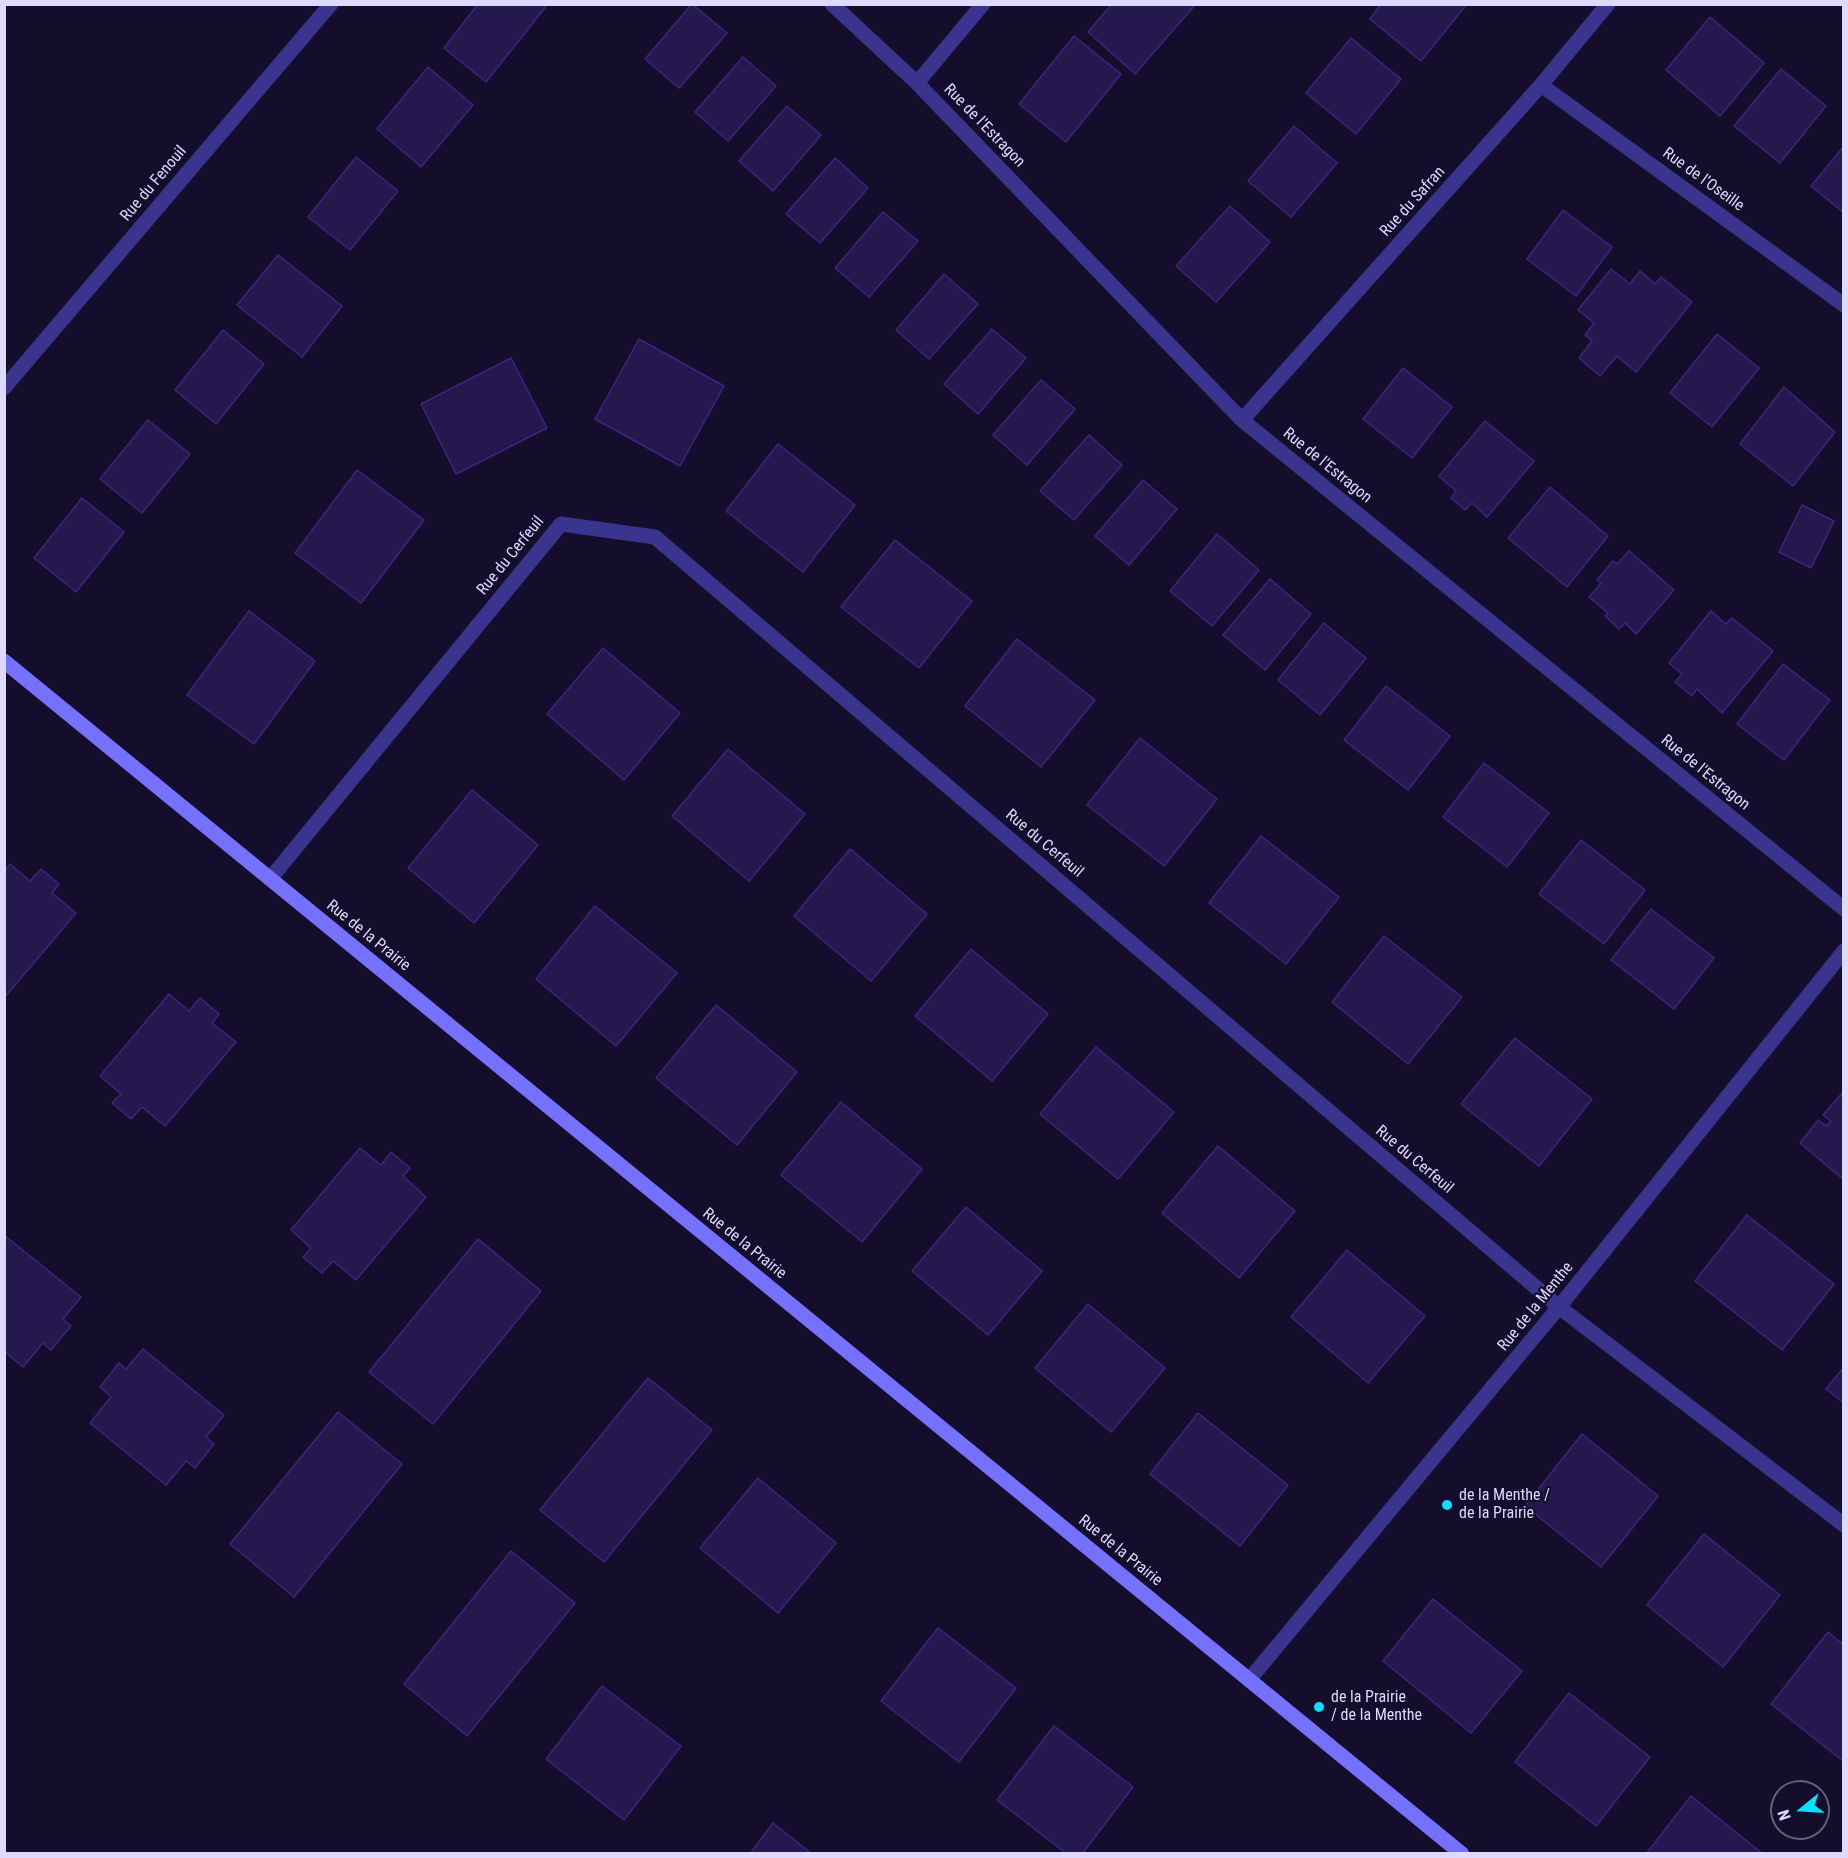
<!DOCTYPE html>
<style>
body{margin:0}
#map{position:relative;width:1848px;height:1858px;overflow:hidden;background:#140e2c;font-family:"Roboto Condensed",sans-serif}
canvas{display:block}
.frame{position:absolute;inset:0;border:6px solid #ded9ff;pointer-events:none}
.north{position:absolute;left:1770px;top:1780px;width:60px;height:60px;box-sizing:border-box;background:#140e2c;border:2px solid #655f80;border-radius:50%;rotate:252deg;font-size:16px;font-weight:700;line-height:24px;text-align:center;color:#ded9ff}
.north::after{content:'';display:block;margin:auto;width:21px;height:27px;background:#05e0ff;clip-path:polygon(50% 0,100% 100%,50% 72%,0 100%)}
</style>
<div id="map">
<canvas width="1848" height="1858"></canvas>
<div class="frame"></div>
<div class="north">N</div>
</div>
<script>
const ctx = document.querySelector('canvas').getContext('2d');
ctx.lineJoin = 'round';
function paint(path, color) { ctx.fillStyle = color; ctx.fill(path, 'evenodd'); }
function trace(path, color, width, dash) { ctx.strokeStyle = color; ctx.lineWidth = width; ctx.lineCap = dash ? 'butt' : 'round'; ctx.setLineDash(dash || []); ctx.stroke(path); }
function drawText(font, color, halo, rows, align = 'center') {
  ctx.font = font + ' "Roboto Condensed",sans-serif'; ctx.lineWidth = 4.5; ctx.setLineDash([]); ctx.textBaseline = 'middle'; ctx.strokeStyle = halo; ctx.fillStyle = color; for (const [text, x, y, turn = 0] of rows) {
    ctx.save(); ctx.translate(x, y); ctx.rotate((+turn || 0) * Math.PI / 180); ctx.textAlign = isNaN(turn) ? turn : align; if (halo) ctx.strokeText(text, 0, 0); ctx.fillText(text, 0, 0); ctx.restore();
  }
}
const building = new Path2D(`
 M478,4H548L486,82L444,48Z
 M692,4L727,33L679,88L645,59Z
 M1108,4H1195V5L1135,74L1088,32L1110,6Z
 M1381,4H1467L1421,61L1370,19Z
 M1710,17L1764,63L1720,116L1666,70Z
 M1074,36L1121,74L1066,142L1019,104Z
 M1351,38L1401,79L1356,134L1306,93Z
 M743,57L776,86L728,141L695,112Z
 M428,67L473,105L421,167L377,129Z
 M1781,69L1826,106L1780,163L1734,126Z
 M787,106L821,135L773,191L739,161Z
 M1294,126L1337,163L1291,217L1248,181Z
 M1844,146V213L1811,186Z
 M356,157L398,191L350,250L308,217Z
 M835,158L868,188L820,243L786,214Z
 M1230,206L1270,242L1216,302L1176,266Z
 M1563,210L1612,247L1576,296L1527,259Z
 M883,212L918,241L869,297L835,268Z
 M278,255L342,306L302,357L237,305Z
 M1611,269L1630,284L1640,271L1655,284L1661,277L1692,302L1636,372L1617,356L1600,376L1579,358L1592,341L1585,335L1594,323L1578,310Z
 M944,274L978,304L929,359L896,330Z
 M992,329L1026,358L978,414L944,384Z
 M223,330L264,364L216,424L175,390Z
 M1717,334L1759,368L1712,427L1670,393Z
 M639,339L724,386L680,466L595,419Z
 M511,358L547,428L456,474L421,404Z
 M1403,368L1452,407L1412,458L1363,419Z
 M1041,380L1075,409L1027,465L993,435Z
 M1784,387L1835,432L1793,486L1740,444Z
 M148,420L190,454L142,513L100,479Z
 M1485,421L1534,461L1487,517L1472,503L1465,510L1451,498L1456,491L1439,476Z
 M1089,435L1122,465L1074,520L1040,491Z
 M778,444L855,505L803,572L726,511Z
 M357,470L424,520L361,603L295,553Z
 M1143,480L1177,509L1129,565L1095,536Z
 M1550,487L1608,536L1567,587L1508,538Z
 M82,498L124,532L76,592L34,558Z
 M1802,505L1834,521L1811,568L1779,552Z
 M1217,534L1259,570L1212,626L1170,591Z
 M895,540L972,601L919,668L841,607Z
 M1629,551L1674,590L1636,634L1625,623L1619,629L1605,616L1608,613L1589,597L1601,583L1597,580L1613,561L1617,564Z
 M1270,579L1311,614L1265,670L1223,635Z
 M249,611L315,661L254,744L187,695Z
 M1711,611L1726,624L1732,618L1773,651L1722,713L1697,689L1692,696L1675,682L1682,674L1669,663Z
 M1324,623L1366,658L1320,715L1278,680Z
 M1017,639L1095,700L1041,767L965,706Z
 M603,648L680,713L624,780L547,714Z
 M1783,664L1830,700L1784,760L1737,724Z
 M1386,686L1450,736L1408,790L1344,740Z
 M1140,738L1217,799L1164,866L1087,805Z
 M728,749L805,814L749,881L672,816Z
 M1484,763L1549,813L1507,867L1443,817Z
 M472,790L538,845L474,923L408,868Z
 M1261,836L1339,897L1286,964L1209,903Z
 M1581,840L1645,890L1604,944L1539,894Z
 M850,849L927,914L871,981L794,916Z
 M10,864L30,881L41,869L59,884L52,893L76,913L5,997L4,871Z
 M595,906L677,973L616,1046L536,979Z
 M1651,909L1714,958L1674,1009L1611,960Z
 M1384,936L1462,997L1408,1064L1332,1002Z
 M971,949L1048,1014L992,1081L915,1016Z
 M169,994L189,1011L200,998L219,1014L212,1023L236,1042L165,1126L142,1107L131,1119L112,1103L121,1094L100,1076Z
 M716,1005L797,1072L737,1145L656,1078Z
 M1515,1038L1592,1099L1539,1166L1461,1104Z
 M1096,1047L1174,1112L1118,1179L1040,1114Z
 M1844,1091V1180L1800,1143L1818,1120L1826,1126L1831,1121L1823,1115Z
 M841,1102L922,1169L862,1242L781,1175Z
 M1218,1146L1295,1211L1239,1278L1162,1213Z
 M360,1148L381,1165L391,1152L410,1168L403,1176L426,1197L356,1280L333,1261L322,1273L303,1257L311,1248L291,1230Z
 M966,1207L1042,1271L988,1335L912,1271Z
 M1747,1215L1834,1284L1782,1350L1695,1281Z
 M4,1235L81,1297L63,1319L71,1326L51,1350L43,1343L23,1367L4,1351Z
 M478,1239L541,1291L433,1424L369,1372Z
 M1347,1250L1425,1316L1368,1383L1291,1317Z
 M1088,1304L1165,1368L1111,1432L1035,1368Z
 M143,1349L224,1415L206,1437L214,1444L195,1468L186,1461L166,1485L90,1423L111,1397L100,1387L119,1363L126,1369Z
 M1844,1367V1403L1826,1389Z
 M648,1378L712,1430L604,1562L540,1510Z
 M338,1412L402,1464L294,1597L230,1544Z
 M1198,1413L1288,1485L1240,1546L1150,1474Z
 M1582,1434L1658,1496L1601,1567L1525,1506Z
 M758,1478L836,1543L778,1613L700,1548Z
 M1704,1534L1780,1595L1723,1667L1647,1605Z
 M511,1551L575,1603L467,1736L404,1684Z
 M1433,1599L1522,1671L1471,1733L1383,1661Z
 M938,1628L1016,1688L959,1762L881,1701Z
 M1828,1632L1844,1645V1762L1771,1704Z
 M602,1686L681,1746L624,1820L546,1759Z
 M1569,1693L1650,1757L1596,1826L1515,1762Z
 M1054,1726L1133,1787L1082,1854H1067L997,1800Z
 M1691,1796L1763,1854H1646Z
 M773,1823L812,1854H750Z`);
const street = new Path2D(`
 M832,4L917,83L1242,420L1844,909
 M917,83L983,4
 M1541,85L1844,305
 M4,388L331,4
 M1242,420L1541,85L1608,4
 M270,879L561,524L655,537L1559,1307L1844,1525
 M1249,1680L1559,1307L1844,951`);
const secondary = new Path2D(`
 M4,661L1462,1854`);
const markers = [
 [1447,1505,6,"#05e0ff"],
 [1319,1707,6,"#05e0ff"]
];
const streetNames = [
 ["Rue de l'Estragon",984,126,46],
 ["Rue de l'Oseille",1703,180,36],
 ["Rue du Fenouil",154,184,-50],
 ["Rue du Safran",1413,202,-48],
 ["Rue de l'Estragon",1327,466,39],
 ["Rue du Cerfeuil",511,556,-51],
 ["Rue de l'Estragon",1705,773,39],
 ["Rue du Cerfeuil",1044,844,40],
 ["Rue de la Prairie",368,936,39],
 ["Rue du Cerfeuil",1414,1160,40],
 ["Rue de la Prairie",744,1244,39],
 ["Rue de la Menthe",1536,1307,-51],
 ["Rue de la Prairie",1120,1551,39]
];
const poiNames = [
 ["de la Menthe /",1459,1496],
 ["de la Prairie",1459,1514],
 ["de la Prairie",1331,1698],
 ["/ de la Menthe",1331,1716]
];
paint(building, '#24184f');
trace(building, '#3a277d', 1.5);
trace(street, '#3a348f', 15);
trace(secondary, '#7670ff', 15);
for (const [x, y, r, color] of markers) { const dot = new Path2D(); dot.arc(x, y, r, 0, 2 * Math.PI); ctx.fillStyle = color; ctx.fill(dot); trace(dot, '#140e2c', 2); }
drawText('16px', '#ded9ff', '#140e2c', streetNames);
drawText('16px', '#ded9ff', '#140e2c', poiNames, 'left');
</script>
